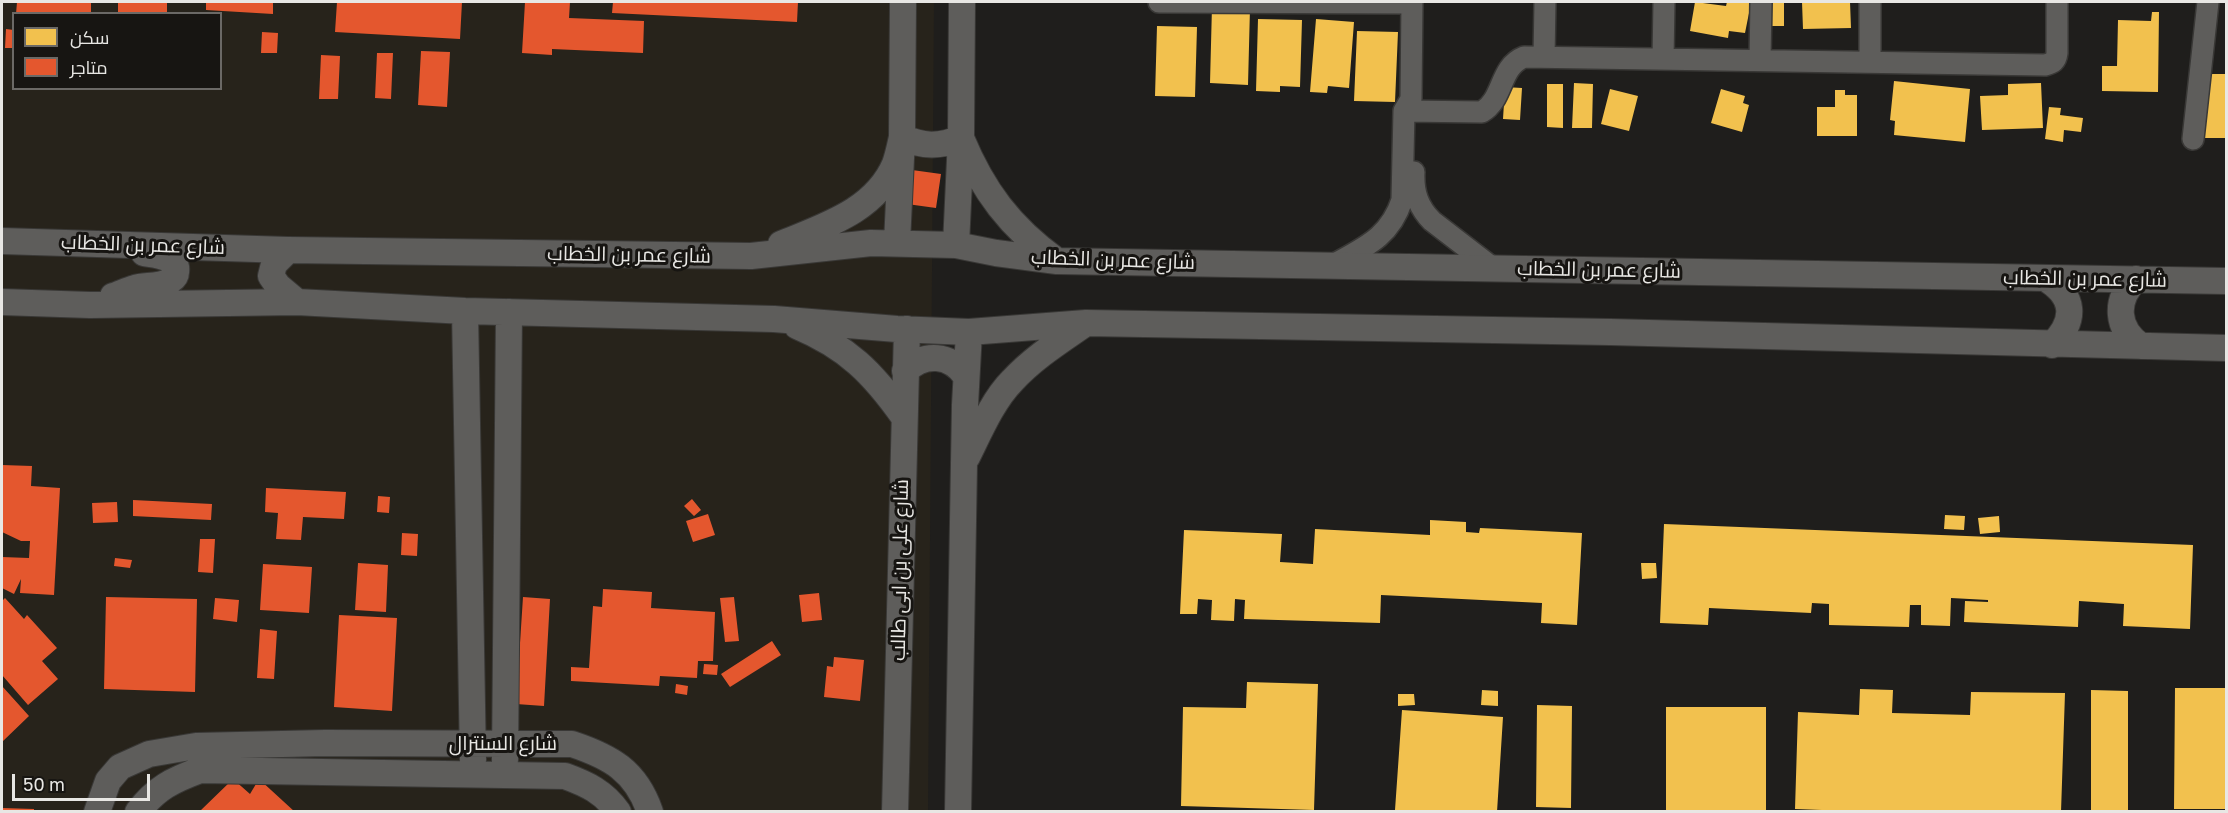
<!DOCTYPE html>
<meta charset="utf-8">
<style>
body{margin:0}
#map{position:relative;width:2228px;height:813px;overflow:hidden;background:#1f1e1c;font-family:"Golos Text",Cairo,sans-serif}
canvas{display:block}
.frame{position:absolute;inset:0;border:3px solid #e8e7e4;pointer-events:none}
.legend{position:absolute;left:12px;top:12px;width:210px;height:78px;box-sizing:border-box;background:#171512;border:2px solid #6b6966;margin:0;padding:8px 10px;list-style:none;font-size:18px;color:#e8e7e4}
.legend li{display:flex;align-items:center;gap:12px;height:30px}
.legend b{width:30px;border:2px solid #6b6966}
.scale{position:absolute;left:12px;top:774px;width:138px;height:27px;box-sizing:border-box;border:3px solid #e8e7e4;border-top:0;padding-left:8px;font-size:18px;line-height:21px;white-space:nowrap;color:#e8e7e4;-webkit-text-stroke:4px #171512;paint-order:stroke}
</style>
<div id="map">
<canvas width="2228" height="813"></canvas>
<div class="frame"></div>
<ul class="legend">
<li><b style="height:16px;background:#f2c14e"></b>سكن</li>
<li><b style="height:16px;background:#e4572e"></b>متاجر</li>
</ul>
<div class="scale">50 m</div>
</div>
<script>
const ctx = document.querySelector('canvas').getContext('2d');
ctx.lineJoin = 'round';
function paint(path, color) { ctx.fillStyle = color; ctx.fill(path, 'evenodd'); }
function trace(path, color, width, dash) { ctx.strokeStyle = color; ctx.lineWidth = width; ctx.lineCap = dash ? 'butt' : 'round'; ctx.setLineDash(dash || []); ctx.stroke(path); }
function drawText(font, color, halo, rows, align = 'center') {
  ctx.font = font + ' "Golos Text",Cairo,sans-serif'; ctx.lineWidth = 6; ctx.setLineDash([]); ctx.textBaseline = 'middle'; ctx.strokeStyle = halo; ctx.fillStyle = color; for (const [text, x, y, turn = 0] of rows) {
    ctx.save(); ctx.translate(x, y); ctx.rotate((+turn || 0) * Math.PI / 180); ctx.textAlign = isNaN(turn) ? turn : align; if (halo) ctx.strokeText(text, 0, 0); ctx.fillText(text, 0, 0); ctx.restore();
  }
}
const built = new Path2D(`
 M2,2H934L928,811L2,812ZM14,14H220V88H14Z`);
const homes = new Path2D(`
 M1695,2L1726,6L1727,2L1751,3L1745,33L1729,31L1728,38L1690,31Z
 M1768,2H1784V26H1768Z
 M1802,2H1850L1851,28L1803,29Z
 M1212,6L1250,8L1248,85L1210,83Z
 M2152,12H2159L2158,92L2102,91V66H2117L2118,20L2151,21Z
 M1258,19L1302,20L1300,87L1280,86V92L1256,91Z
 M1316,19L1354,22L1349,88L1328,86L1327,93L1310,92Z
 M1157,26L1197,27L1195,97L1155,96Z
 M1357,31L1398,32L1395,102L1354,101Z
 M2205,74H2226V138H2204Z
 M1894,81L1970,89L1965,142L1894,135L1895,121L1890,120Z
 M1574,83L1593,84L1592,128H1572Z
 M2041,83L2043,128L1982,130L1980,96L2008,95V84Z
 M1547,84H1563V128L1547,127Z
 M1505,87L1522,88L1520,120L1503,119Z
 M1610,89L1638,96L1629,131L1601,124Z
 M1721,89L1745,96L1743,103L1749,105L1742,132L1711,123Z
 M1835,90H1845V95H1857V136H1817V107H1835Z
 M2049,107L2061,108L2060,115L2083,118L2081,132L2064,130L2063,142L2045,139Z
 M1945,515L1965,516L1964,530L1944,529Z
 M1999,516L2000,532L1980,534L1978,518Z
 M1430,520L1466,522V532L1479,533L1480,528L1582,533L1577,625L1541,623L1542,603L1381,595L1380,623L1244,619L1245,600L1235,599L1234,621L1211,620L1212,600L1198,599L1197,614H1180L1184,530L1282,534L1280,562L1313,564L1315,529L1430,535Z
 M1664,524L2193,545L2190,629L2123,626L2124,604L2079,601L2078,627L1964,622L1965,601L1988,602V600L1951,598L1950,626L1921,625V605H1910L1909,627L1829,625V604L1812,603L1811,613L1709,608L1708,625L1660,623Z
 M1641,563H1656L1657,578L1642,579Z
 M1247,682L1318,684L1314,810L1181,806L1183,707L1246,708Z
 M2175,688H2226V809H2174Z
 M1860,689L1893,690L1892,713L1970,715L1971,692L2065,693L2061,812H1875L1795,809L1798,712L1859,715Z
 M1482,690L1498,691V706L1481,705Z
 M2091,690L2128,691V812H2091Z
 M1398,694H1414L1415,705L1398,706Z
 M1537,705L1572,706L1571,808L1536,807Z
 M1666,707H1766V811H1666Z
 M1402,710L1503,717L1497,812L1395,810Z`);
const shops = new Path2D(`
 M17,2H91V14H16Z
 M118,2H167V14H118Z
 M206,2H273V14L206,10Z
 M337,2H462L460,39L335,32Z
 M525,2H570L569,18L644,21L643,53L552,49V55L522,53Z
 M613,2H798L797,22L612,13Z
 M6,29L14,30V48H5Z
 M262,32L278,33L277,53H261Z
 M421,51L450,52L447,107L418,105Z
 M377,53H393L391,99L375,98Z
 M321,55L340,56L338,99H319Z
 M912,170L941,174L936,208L907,204Z
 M2,465L32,466L31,486L60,488L54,595L20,593L21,579L14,594L2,588V557L29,558L30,541H21L2,532Z
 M266,488L346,492L344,519L303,517L301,540L276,539L278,513L265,512Z
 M378,496L390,497L389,513L377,512Z
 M692,499L701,510L694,516L684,506Z
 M133,500L212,504L211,520L133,516Z
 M117,502L118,522L93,523L92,503Z
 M708,514L715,535L693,542L686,521Z
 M402,533L418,534L417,556L401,555Z
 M200,539H215L213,573L198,572Z
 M115,558L132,560L130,568L114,566Z
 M358,563L388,565L386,612L355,610Z
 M263,564L312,567L309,613L260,610Z
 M603,589L652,592L651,608L715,612L713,661H698L697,678L660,676L659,686L571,681V667L589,668L593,606L602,607Z
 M819,593L822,620L802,622L799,595Z
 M106,597L197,599L195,692L104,689Z
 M523,597L550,599L544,706L516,704Z
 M734,597L739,641L725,642L720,598Z
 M5,598L24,619L27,615L57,648L42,661L58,679L28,705L2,675V601Z
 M215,598L239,600L237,622L213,619Z
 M339,615L397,618L392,711L334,707Z
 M260,629L277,631L274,679L257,678Z
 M772,641L781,655L730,687L721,674Z
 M834,657L864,660L860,701L824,697L827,666L833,667Z
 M704,664L718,665L717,675L703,674Z
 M676,684L688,686L687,695L675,693Z
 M2,686L29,716L2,742Z
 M233,779L250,794L259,779L295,812H199Z
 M2,808L34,809V812H2Z`);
const minor = new Path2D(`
 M1159,2L1412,3
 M1870,2V62
 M1544,57L1545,2
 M1663,59L1664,2
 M1760,60L1761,2
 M1404,111L1482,112C1504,99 1499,67 1524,57L2045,65C2053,63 2056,61 2057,53V2
 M2193,139L2208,2
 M1414,172C1413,192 1418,207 1432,221L1493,268
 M1333,265C1365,247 1390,237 1402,200L1404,111L1411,99L1412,2`);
const tertiary = new Path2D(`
 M2,241L288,250L751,256L871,243L956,245L996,253L1057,261L2226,281
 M897,243L902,137L903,2
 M781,244C824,226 875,211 895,164C898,156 900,146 902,137C922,147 940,147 961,138C983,191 1010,227 1057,261
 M956,245L961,138L962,2
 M288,250L274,264L271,276L278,286L297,302
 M2045,278C2075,296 2077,320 2052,345
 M2136,279C2114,300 2116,329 2141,346
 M113,296C120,294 127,290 135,288C145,285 162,287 171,280C174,278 176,275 176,272C179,256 154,255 144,253
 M2,302L90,305L297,302L465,311L774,319L897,329L969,332L1086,323L1610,332L2226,348
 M465,311L473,760
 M797,326C847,347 873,373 904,417
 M905,371C925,352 950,354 966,376
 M967,457C979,433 993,400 1012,381C1033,358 1060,341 1086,323
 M505,760L509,312
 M97,812L108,781L120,767L149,754L196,746L325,743L572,744C611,757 636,771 650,812
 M138,812C156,788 173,780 200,770L565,776C587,784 604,792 618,812
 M895,812L907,329
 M958,812L965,405L969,332`);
const streetNames = [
 ["شارع عمر بن الخطاب",143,245,2],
 ["شارع عمر بن الخطاب",629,255,1],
 ["شارع عمر بن الخطاب",1113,260,2],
 ["شارع عمر بن الخطاب",1599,270,1],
 ["شارع عمر بن الخطاب",2085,279,1],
 ["شارع على بن ابى طالب",900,570,-89],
 ["شارع السنترال",503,744]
];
paint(built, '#27231b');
paint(homes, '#f2c14e');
paint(shops, '#e4572e');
trace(minor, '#393836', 24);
trace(tertiary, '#393836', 28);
trace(minor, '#5e5d5b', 21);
trace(tertiary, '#5e5d5b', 26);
drawText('20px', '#e8e7e4', '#171512', streetNames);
</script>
